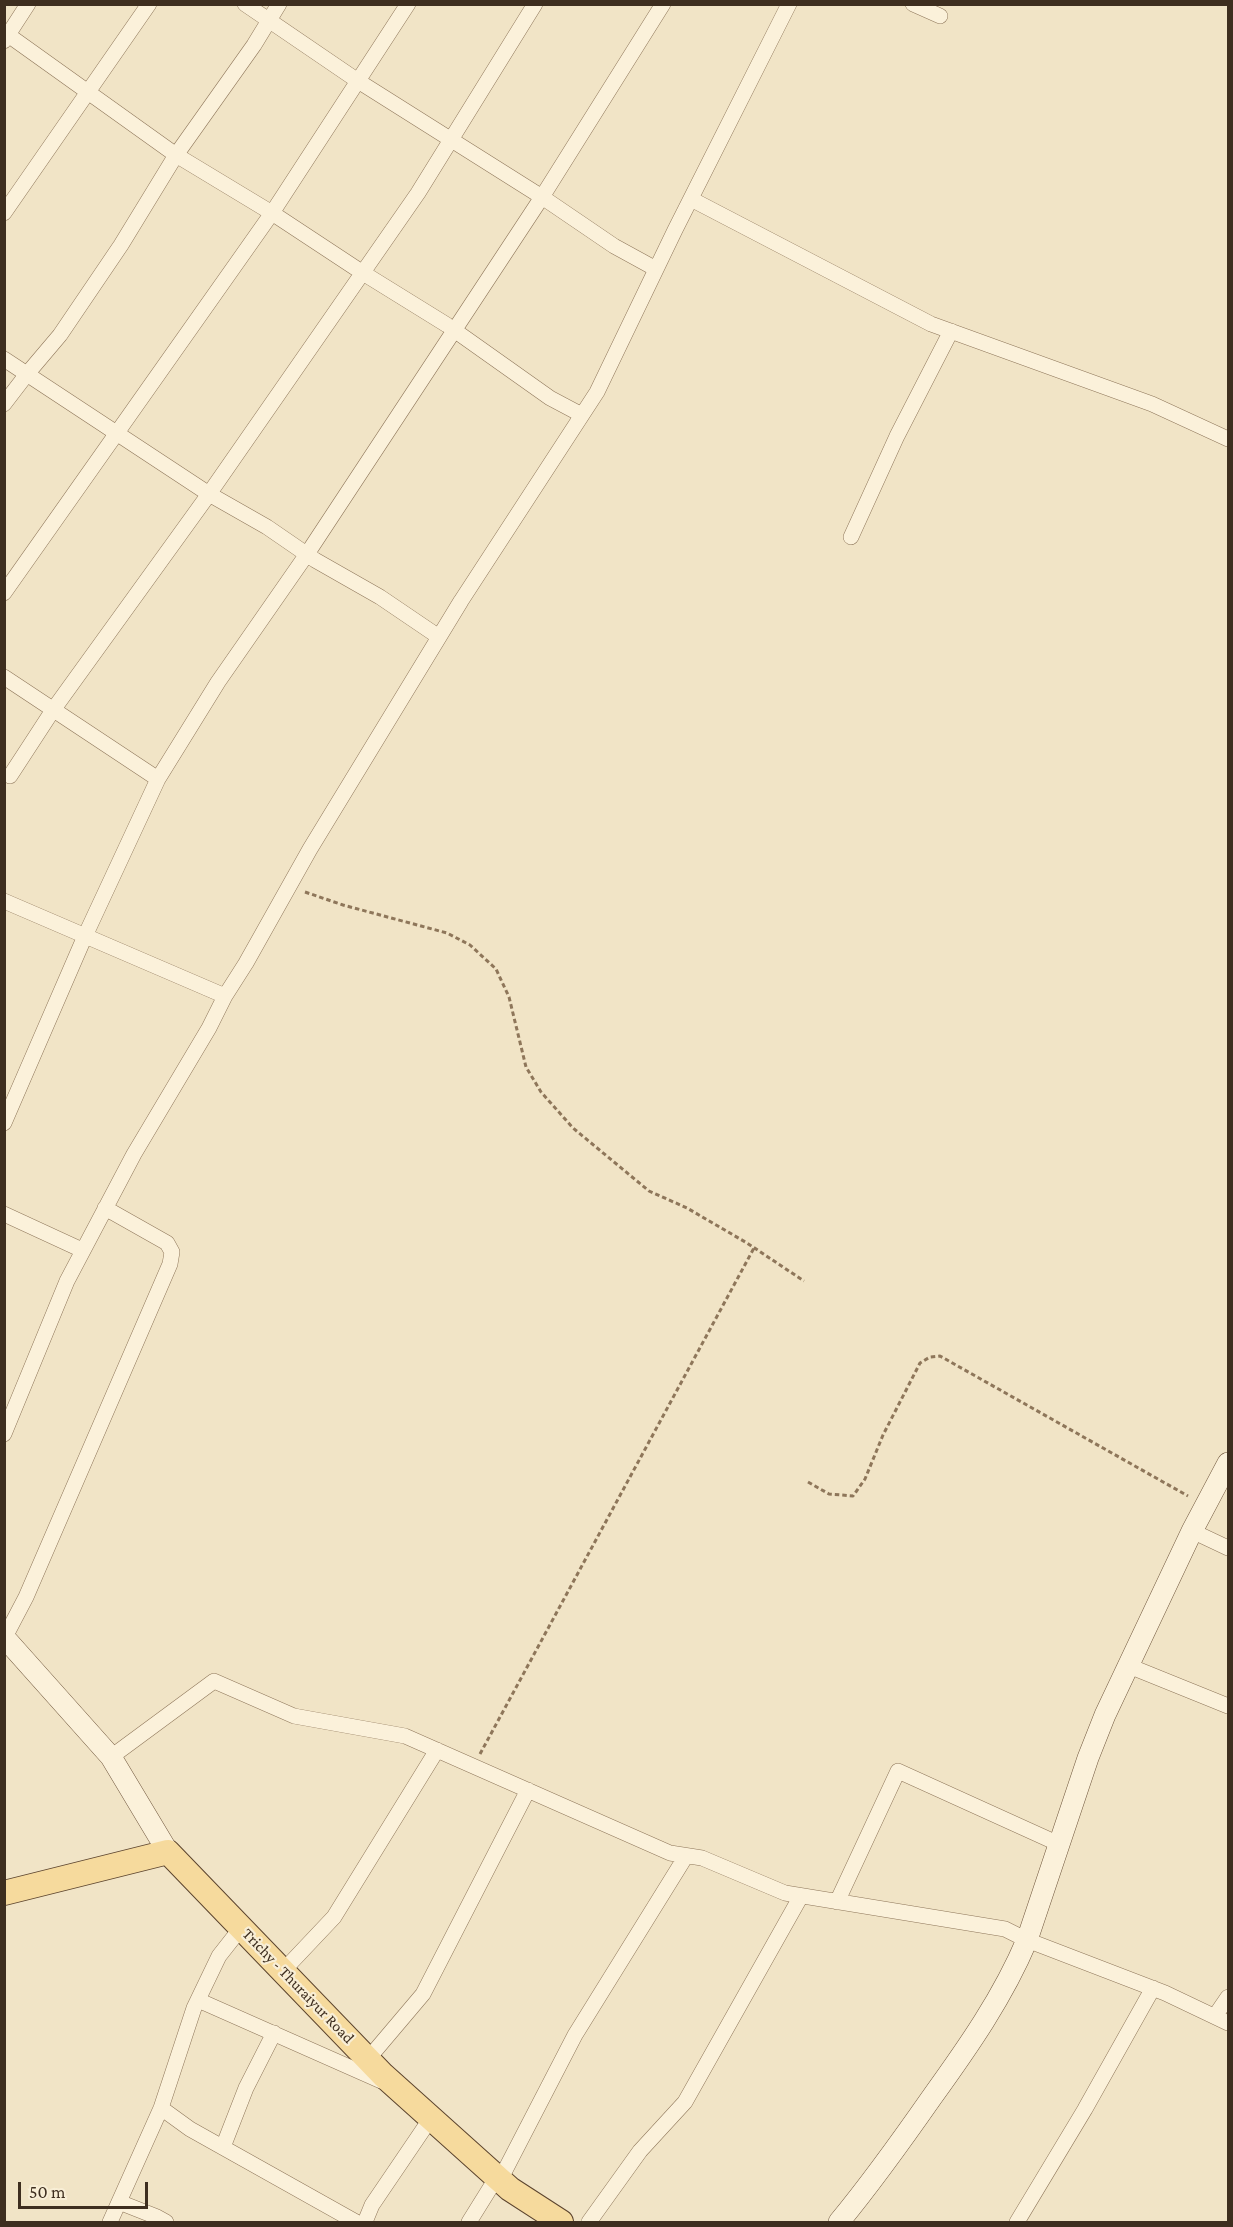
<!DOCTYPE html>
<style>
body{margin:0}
#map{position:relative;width:1233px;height:2227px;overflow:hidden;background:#f1e4c6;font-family:"Crimson Pro",serif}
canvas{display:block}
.frame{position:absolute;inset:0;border:6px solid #3e2e1f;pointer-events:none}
.scale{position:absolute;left:18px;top:2182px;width:130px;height:27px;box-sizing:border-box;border:3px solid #3e2e1f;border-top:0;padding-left:8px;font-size:18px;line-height:21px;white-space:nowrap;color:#3e2e1f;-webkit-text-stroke:4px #f8eed6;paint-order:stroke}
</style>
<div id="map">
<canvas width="1233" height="2227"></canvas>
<div class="frame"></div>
<div class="scale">50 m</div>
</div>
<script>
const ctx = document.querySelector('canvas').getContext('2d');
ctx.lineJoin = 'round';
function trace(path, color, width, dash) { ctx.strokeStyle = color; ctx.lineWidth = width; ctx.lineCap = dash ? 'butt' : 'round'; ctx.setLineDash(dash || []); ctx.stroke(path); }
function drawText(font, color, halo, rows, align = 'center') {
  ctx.font = font + ' "Crimson Pro",serif'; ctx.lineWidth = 4.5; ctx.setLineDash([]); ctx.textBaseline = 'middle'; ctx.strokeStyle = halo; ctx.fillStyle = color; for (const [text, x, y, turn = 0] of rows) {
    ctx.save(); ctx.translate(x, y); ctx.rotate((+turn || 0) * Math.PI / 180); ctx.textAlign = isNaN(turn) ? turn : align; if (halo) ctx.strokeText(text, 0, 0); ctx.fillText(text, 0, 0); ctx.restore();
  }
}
const path = new Path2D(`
 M305,892L343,905L447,933L470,945L496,969L509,997L526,1067L541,1092L573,1128L649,1191L687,1208L747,1243L804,1281
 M808,1482L829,1494L853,1496L865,1479L883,1435L920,1363L930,1357L940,1356L1188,1496
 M480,1754L754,1248`);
const minor = new Path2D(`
 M245,4L358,81L542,197L614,246L656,269
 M913,4L940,16
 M4,32L176,155L272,213L363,273L447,325L550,398L582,415
 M4,41L28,4
 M691,199L931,324L1152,404L1228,439
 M4,213L149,4
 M4,359L209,494L267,527L315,560L380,597L439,637
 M4,404L27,374L60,335L121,245L176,155L254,45L279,4
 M851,537L897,436L951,331
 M4,593L272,213L408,4
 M4,677L158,779
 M10,776L53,710L209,494L418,193L535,4
 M4,901L225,996
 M4,1123L85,936L158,779L218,682L307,554L542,197L663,4
 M4,1214L82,1250
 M4,1434L67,1281L134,1154L209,1028L225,996L246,963L310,849L461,601L597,392L675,230L789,4
 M1192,1531L1228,1548
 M5,1637L26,1597L170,1264L172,1252L167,1243L105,1208
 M1129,1666L1228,1706
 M111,1757L214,1681L294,1716L405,1736L670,1853L702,1858L785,1893L1005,1929L1027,1940L1165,1993L1228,2023
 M837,1902L898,1771L1059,1844
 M283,1971L334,1917L437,1750
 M198,2000L381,2081
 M1215,2016L1228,1997
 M368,2059L423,1994L528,1790
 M161,2108L190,2129L356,2222
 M223,2147L246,2088L274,2033
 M500,2180L575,2035L686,1856
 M119,2202L157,2217L166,2222
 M110,2222L161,2108L194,2008L219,1956L241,1928
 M365,2222L372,2205L431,2118
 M469,2222L497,2177
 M589,2222L640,2151L685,2102L801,1896
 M1017,2222L1085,2109L1153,1988`);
const secondary = new Path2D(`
 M4,1637L111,1757L168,1852
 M839,2222C872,2182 902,2140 932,2097C968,2047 1003,1997 1027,1940L1088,1758L1105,1715L1192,1531L1228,1463`);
const primary = new Path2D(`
 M4,1893L168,1852L383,2075L510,2189L561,2222`);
const streetNames = [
 ["Trichy - Thuraiyur Road",298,1986,46]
];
trace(minor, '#8e765a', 16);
trace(secondary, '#70573d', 22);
trace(primary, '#5c442e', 26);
trace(path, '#8e765a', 3, [4.5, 3]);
trace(minor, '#fbf1da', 15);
trace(secondary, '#fbf1da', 21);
trace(primary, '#f6da9d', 24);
drawText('16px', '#3e2e1f', '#f8eed6', streetNames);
</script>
